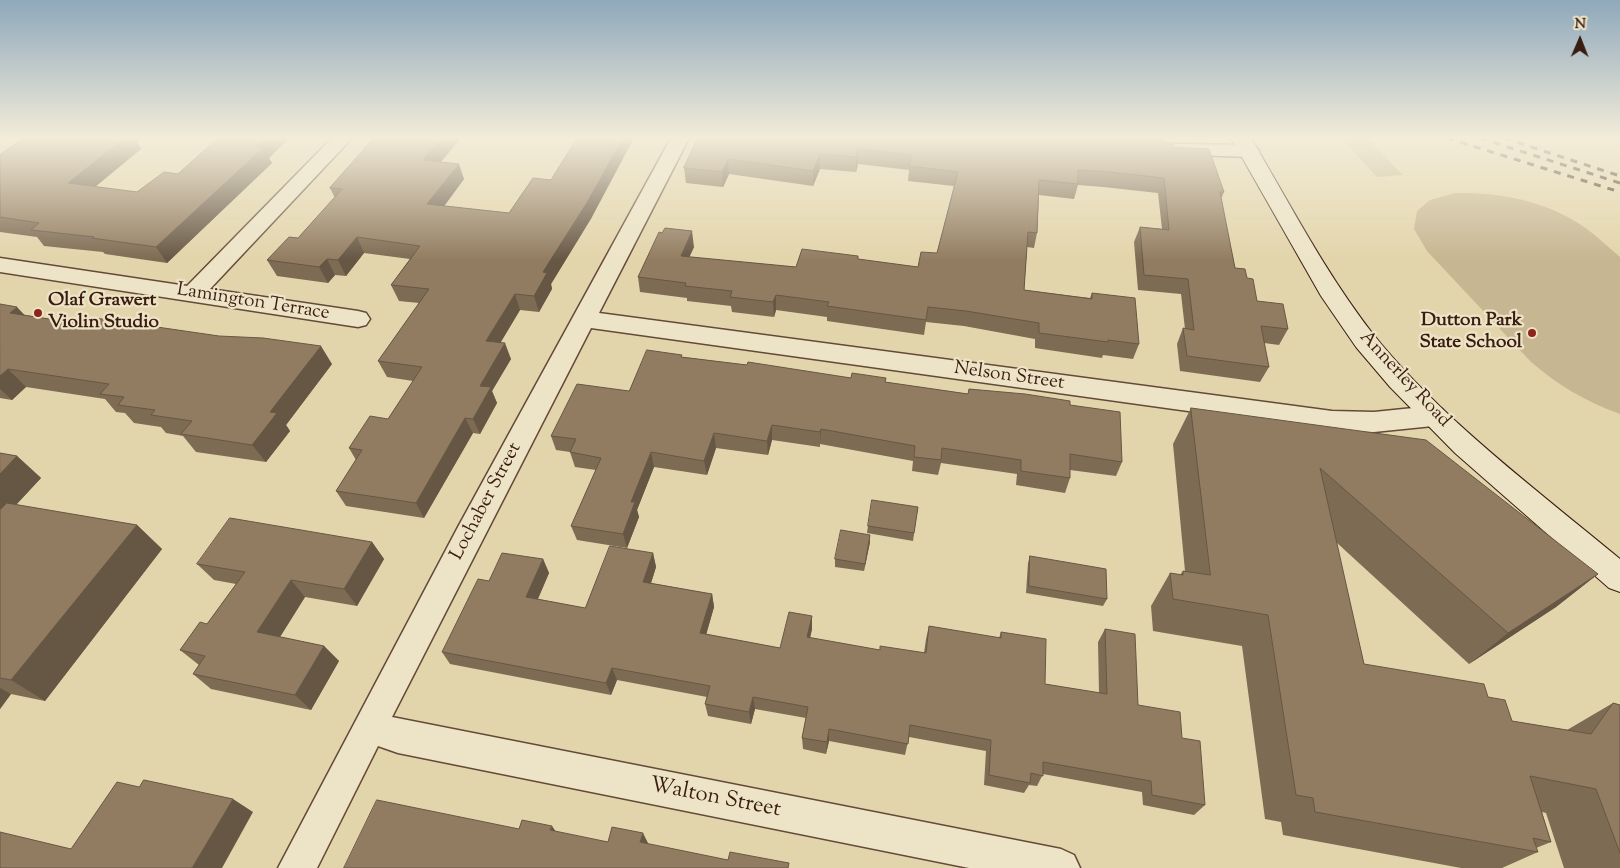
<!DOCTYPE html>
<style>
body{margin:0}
#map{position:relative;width:1620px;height:868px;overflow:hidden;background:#e3d5ab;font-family:"Sorts Mill Goudy",serif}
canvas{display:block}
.north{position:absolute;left:1555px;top:15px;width:50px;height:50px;-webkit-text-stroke:4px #ede4c8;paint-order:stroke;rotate:1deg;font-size:14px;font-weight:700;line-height:20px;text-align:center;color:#3a1c11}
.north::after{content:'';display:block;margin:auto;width:18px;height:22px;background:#3a1c11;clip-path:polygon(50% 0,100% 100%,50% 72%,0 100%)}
</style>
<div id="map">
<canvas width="1620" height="868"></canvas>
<div class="north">N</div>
</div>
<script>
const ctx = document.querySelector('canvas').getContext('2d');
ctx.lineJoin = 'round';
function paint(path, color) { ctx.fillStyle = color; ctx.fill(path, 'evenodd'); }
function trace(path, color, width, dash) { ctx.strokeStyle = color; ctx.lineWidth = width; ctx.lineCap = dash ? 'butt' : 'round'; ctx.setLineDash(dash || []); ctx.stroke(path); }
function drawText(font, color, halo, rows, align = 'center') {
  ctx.font = font + ' "Sorts Mill Goudy",serif'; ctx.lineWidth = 4.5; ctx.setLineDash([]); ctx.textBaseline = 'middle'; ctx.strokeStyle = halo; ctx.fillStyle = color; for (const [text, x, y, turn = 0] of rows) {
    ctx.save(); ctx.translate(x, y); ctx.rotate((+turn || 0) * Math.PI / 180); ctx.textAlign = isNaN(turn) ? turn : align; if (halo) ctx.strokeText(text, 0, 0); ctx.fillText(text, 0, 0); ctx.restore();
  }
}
const green = new Path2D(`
 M1341,138H1367L1403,175L1377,177Z
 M1455,193C1500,192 1547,201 1584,227C1597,236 1608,247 1620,257V414C1586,402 1558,385 1531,362L1427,251L1414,229L1417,211L1430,200Z`);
const minor = new Path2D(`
 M332,138H352L210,289L358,311L366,313L370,319L366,325L358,327L0,272V258L187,286Z
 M671,138H689L599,313L1332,411L1374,412L1433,406L1442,409L1446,416L1442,423L1433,426L1374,432L1332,431L591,328L392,717L1061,849L1074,855L1080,868H969L398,753L378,746L317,868H278L458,527Z
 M1176,144L1249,145L1256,147L1259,151L1256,155L1249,157L1169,154L1166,150L1169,146Z`);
const secondary = new Path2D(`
 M1231,138H1251C1290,204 1326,274 1373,334C1440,418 1538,491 1620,559V592L1609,588L1455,453L1390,387L1356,347L1321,296Z`);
const rail = new Path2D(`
 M1447,138L1620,192
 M1480,138L1620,183
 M1504,138L1620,176`);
const wall = new Path2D(`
 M24,138H141L137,142L141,149L95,187L137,192L178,174L218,138H289L269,158L272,163L167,263L105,254L103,252L44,246L37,237L0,232V155Z
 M374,138H461L441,162L464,179L444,206L509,213L592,217L551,284L552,289L539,312L520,310L500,343L511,359L492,391L497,403L480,434L473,433L424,518L346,506L336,491L356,460L349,448L388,419L413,381L387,377L378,361L419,303L399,301L391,285L410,259L364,253L346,276L335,275L328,283L277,276L267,260L298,238L335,198L330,188Z
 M698,138L1172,147L1224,192L1221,199L1235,268L1247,278L1257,301L1288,329L1279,345L1264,343L1269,367L1260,382L1180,371L1177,344L1183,328L1185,329L1181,294L1138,290L1134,242L1140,227L1162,229L1158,193L1103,187L1078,185L1074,199L1039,195L1037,233L1034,248L1027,247L1024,290L1090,298L1092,293L1139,344L1133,359L1103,355L1102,358L1035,348V339L964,326L926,322L924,335L827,321V317L776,310L774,317L732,312L731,306L687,301V298L640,292L638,277L694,247L689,257L796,267L858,256V260L918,267L937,253L954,186L908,181L909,170L858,164L856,172L820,169L813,186L729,174L723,187L686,183L684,168Z
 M1137,138H1164L1163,141Z
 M0,304L25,315L332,364L286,425L290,431L266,462L196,452L183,436L166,433L161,427L134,423L125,413L116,412L105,399L26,387L12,400L0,398Z
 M682,357L885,382L968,394L969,389L1070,405L1122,462L1116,476L1070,470V478L1065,493L1016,485L1017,474L941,463L938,475L912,471L913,461L820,444V447L772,440L768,455L716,448L707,475L654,467L637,510L639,517L627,548L577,540L571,526L596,470L575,467L570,452L556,450L551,436L629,391Z
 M1191,408L1598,574L1556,607L1469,664L1336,542L1364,664L1488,697L1512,721L1567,730L1613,703L1620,705V868H1564L1546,813L1542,812L1551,842L1536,848L1538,852L1502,868H1461L1283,835L1281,822L1265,819L1242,646L1153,631L1151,606L1170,573L1180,575L1183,571H1185L1173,444Z
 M0,453L17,456L41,478L16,505L137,525L162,549L45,701L11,694L0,709Z
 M918,507L913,541L867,533L868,526Z
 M372,542L384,559L357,606L305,597L280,637L324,646L339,661L311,710L211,689L193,674L199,665L180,650L207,624L236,584L214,580L197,564Z
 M870,542L864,571L835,567V559Z
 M653,553L656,567L651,583L712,594L714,607L706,634L780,648L812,616V629L810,638L879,650L924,653L926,639L929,626L999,638L1001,632L1045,684L1099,693L1098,642L1105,629L1138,705L1182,738L1205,805L1194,815L1143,805L1142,792L1043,774L1037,786L1029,785L1024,793L984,785L986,751L909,737L905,755L829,741L826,754L803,749L802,738L806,718L755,709L751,724L708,716L705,704L707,697L617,680L611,695L450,664L442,652L489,581L543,559L549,573L538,599L585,608Z
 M1030,556L1107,599L1103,606L1026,593L1028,563Z`);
const shadedWall = new Path2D(`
 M123,138H141L137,142L141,149L80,199L68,183Z
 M264,138H289L269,158L272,163L167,263L156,247Z
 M442,138H461L429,175L423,160Z
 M623,138H634L592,217L551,284L552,289L539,312L534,296L543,272Z
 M858,149V164L856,172V157Z
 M820,154V169L813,186V171Z
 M728,159L729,174L723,187L722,172Z
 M459,164L464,179L434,220L427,204Z
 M692,231L694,247L683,271L681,256Z
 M357,237L364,253L346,276L338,260Z
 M327,259L335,275L328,283L319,267Z
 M515,294L520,310L492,357L486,341Z
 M776,295V310L774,317L773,302Z
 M17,307L34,325L10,313Z
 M505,343L511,359L492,391L497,403L480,434L473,419L480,386Z
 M321,346L332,364L286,425L290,431L266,462L252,445L270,412Z
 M8,369L26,387L12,400L0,389V376Z
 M465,418L473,433L424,518L416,503Z
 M772,425V440L768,455L767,441Z
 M821,429L820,444V447V432Z
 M714,433L716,448L707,475L704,461Z
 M651,452L654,467L637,510L639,517L627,548L623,534L631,502Z
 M17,456L41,478L0,522V474Z
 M137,525L162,549L45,701L11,680Z
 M870,535V542L864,571L865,564Z
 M372,542L384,559L357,606L344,589Z
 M653,553L656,567L647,596L643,582Z
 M543,559L549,573L533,610L526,597Z
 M1598,574L1556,607L1469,664L1508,633Z
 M291,580L305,597L273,648L257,632Z
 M712,594L714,607L703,646L700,633Z
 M812,616V629L807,650V637Z
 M324,646L339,661L311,710L295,695Z
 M612,668L617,680L611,695L606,683Z
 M0,688L11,694L0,709Z
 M753,697L755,709L751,724L749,712Z
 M829,729V741L826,754L827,742Z
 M233,799L253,812L222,868H192Z
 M552,826L559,836L550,830Z
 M643,833L648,843L645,852L640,842Z`);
const building = new Path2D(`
 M24,138H125L68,183L137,192L164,172L178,174L218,138H264L255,147L263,148L156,247L92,238L94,237L31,230L39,223L0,217V155Z
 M374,138H442L423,160L459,164L427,204L509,213L533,178L551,180L577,138H623L588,201L543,272L547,273L534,296L515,294L486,341L505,343L480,386L491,387L473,419L465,418L416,503L336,491L362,450L349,448L370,416L388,419L422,367L378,361L429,289L391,285L420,246L357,237L338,260L327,259L319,267L267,260L289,237L298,238L342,189L330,188Z
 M698,138H1135L1171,142L1172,147L1209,149L1224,192H1220L1235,268L1245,269L1247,278L1253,279L1257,301L1283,304L1288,329L1261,326L1269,367L1187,356L1183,328L1194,330L1188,279L1144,275L1140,227L1169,230L1164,178L1108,172L1078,170V184L1039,180L1037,233L1028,232L1024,290L1092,299V293L1135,298L1139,344L1108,340V342L1039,333V323L966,311L928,307L926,320L827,306L829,302L776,295L773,302L730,297L732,291L685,286L686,283L638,277L659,232L662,233L665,228L692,231L681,256L796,267L802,249L858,256V259L918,267L921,252L937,253L958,172L909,166L912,155L858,149L856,157L820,154L813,171L728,159L722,172L684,168Z
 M0,304L17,307L10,313L88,325L95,318L219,336L263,338L321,346L270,412L277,413L252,445L181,434L192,421L151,415L155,410L118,405L124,397L100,394L109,384L8,369L0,376Z
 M647,350L682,355L681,357L747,365L748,362L851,378L852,373L886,378L885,382L968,394L969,389L1025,394L1070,401V405L1120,412L1122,462L1070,454V478L1021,471V460L942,448L941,460L914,457L915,446L821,429L820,432L772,425L767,441L714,433L704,461L651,452L631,502H635L623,534L571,526L601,458L570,452L576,439L551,436L577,384L629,391Z
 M1191,408L1426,440L1598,574L1508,633L1320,468L1364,664L1484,684L1488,697L1505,700L1512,721L1591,734L1613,703L1620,705V853L1596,789L1530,776L1551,842L1533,838L1538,852L1315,812L1313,798L1296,795L1268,615L1173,599L1170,573L1183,575V571L1210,575Z
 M0,453L17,456L0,474Z
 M872,500L918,507L914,533L868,526Z
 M7,503L137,525L11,680L0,678V510Z
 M230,518L372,542L344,589L291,580L257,632L324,646L295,695L193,674L205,656L180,650L200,622L207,624L245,572L197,564Z
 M841,530L870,535L865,564L835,559Z
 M610,546L653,553L643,582L712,594L700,633L780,648L789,612L812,616L807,637L880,650V646L926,653L929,626L1001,638V632L1046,639L1045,684L1107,694L1105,629L1135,634L1138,705L1180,712L1182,738L1200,741L1205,805L1152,795L1151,781L1043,762V776L1031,773L1030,783L989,775L991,740L910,725L908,744L829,729L827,742L802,738L808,707L753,697L749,712L705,704L710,686L612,668L606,683L442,652L478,579L489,581L502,553L543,559L526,597L585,608Z
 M1030,556L1106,569L1107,599L1029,586Z
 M144,780L233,799L192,868H0V832L71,849L117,782L139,787Z
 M377,800L519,829L522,820L552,826L550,830L608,842L612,827L643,833L640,842L728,860L730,852L789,863L788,868H344Z`);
const markers = [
 [38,313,5,"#8f2418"],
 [1532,333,5,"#8f2418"]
];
const poiNames = [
 ["Olaf Grawert",48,302],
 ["Violin Studio",48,324],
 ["Dutton Park",1522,322,"right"],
 ["State School",1522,344,"right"]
];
const streetNames = [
 ["Lamington Terrace",253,303,9],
 ["Nelson Street",1009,377,8],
 ["Annerley Road",1404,380,47],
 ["Lochaber Street",487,502,-62]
];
const nearStreetnames = [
 ["Walton Street",715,799,11]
];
paint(green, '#c6b691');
trace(minor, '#644a38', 3);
trace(secondary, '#3a1c11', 2);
paint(minor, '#ede4c8');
paint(secondary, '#ede4c8');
trace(rail, '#3a1c11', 3, [7, 7]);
paint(wall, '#7e6b53');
paint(shadedWall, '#665744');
paint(building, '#927c61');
trace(building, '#665744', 1);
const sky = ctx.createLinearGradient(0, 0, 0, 260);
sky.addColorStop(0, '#8fa8bb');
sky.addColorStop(0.53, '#f2ecd9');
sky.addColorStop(1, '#f2ecd900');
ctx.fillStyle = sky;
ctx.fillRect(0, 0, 1620, 260);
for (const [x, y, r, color] of markers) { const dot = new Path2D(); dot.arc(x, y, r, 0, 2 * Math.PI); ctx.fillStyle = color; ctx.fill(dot); trace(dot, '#ede4c8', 2); }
drawText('bold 19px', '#3a1c11', '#ede4c8', poiNames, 'left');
drawText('19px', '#3a1c11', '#ede4c8', streetNames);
drawText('22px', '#3a1c11', '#ede4c8', nearStreetnames);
</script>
